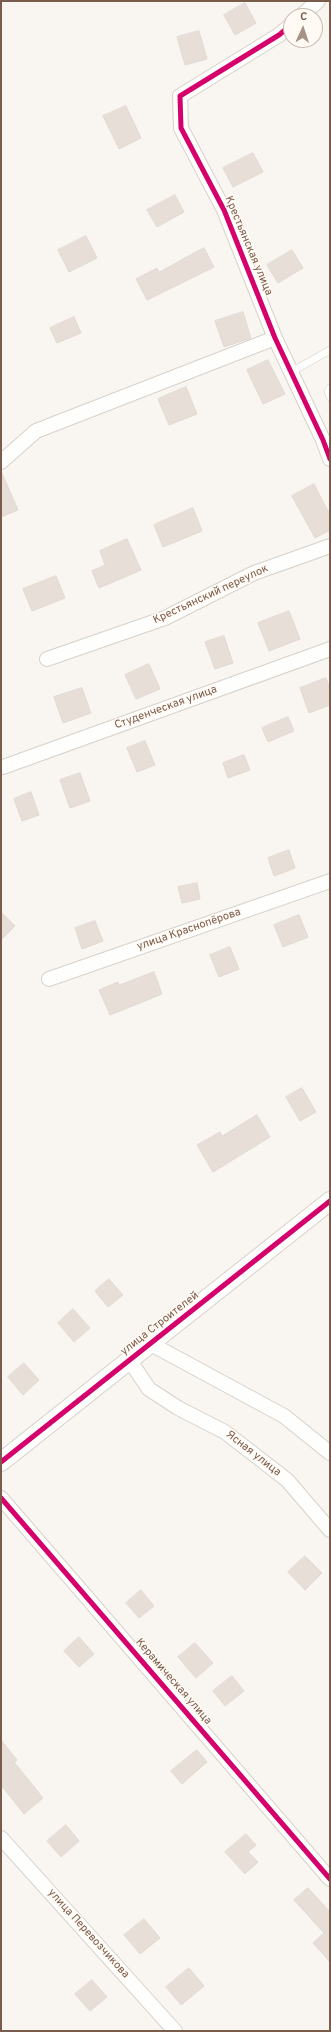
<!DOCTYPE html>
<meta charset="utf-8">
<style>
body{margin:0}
#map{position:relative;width:331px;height:2032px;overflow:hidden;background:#f9f5f0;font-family:Overpass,sans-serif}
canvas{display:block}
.frame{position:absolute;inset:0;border:2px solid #7a5c4d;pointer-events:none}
.north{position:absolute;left:283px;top:8px;width:40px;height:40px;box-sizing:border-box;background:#fffaf3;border:1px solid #cabbb1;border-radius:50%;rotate:3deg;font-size:11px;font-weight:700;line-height:16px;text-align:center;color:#7a5c4d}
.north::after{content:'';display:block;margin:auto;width:14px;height:18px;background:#a69286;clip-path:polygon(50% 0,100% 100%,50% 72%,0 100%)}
</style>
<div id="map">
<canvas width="331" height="2032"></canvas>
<div class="frame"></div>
<div class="north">С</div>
</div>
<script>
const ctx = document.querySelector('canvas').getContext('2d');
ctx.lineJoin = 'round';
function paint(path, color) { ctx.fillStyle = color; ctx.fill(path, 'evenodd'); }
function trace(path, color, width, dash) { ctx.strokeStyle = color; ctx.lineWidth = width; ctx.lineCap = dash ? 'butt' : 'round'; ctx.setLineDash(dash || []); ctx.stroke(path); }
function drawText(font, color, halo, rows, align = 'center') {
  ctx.font = font + ' Overpass,sans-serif'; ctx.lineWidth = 3; ctx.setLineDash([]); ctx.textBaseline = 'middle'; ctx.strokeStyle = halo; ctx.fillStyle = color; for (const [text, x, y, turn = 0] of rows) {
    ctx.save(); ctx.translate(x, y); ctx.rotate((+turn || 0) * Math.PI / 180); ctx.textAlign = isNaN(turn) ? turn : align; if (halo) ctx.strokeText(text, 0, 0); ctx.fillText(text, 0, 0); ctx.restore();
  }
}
const building = new Path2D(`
 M245,3L256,23L235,35L224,15Z
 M199,31L207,59L185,65L177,37Z
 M126,106L141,138L119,149L103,116Z
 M253,153L263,172L233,187L223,168Z
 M175,195L184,212L157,227L147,210Z
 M86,236L97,258L69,272L58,250Z
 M204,248L214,267L147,300L136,279L157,268L159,272Z
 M292,250L303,268L278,283L267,265Z
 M243,312L251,338L224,347L215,321Z
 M74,317L81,333L57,343L50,328Z
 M268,360L285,394L263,404L247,370Z
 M186,387L197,414L169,425L158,399Z
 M1,471L18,510L1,517Z
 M314,484L330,515V530L315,538L292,496Z
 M193,508L202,531L163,547L154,525Z
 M127,539L141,570L99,588L92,571L105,565L100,551Z
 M56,576L65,598L32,611L23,589Z
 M289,611L300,639L269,651L258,623Z
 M224,636L233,663L215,669L205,642Z
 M149,664L160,689L136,699L125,675Z
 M326,678L330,689V705L309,713L300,688Z
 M82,688L91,713L63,723L54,697Z
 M288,717L294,731L268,742L262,728Z
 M145,741L155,765L137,772L127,748Z
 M244,755L250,770L228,778L223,763Z
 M80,773L90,801L70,808L60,780Z
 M31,792L39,815L22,821L14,799Z
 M289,850L295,868L274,876L268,858Z
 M197,883L200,899L182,903L178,887Z
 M1,912L15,926L1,940Z
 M299,915L308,937L283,947L274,925Z
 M95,921L103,941L82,949L75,928Z
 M230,947L239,969L219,977L210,955Z
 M154,972L162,994L110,1015L99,990L118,982L119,985Z
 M302,1088L316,1112L300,1121L286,1097Z
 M257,1115L270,1137L213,1172L197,1145L220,1132L222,1136Z
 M109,1279L123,1295L108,1307L95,1291Z
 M73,1309L90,1328L74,1342L58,1323Z
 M24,1363L39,1380L23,1395L8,1377Z
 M305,1556L322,1573L305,1590L288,1572Z
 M141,1590L154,1606L139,1618L126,1603Z
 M79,1637L94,1654L79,1667L64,1651Z
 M195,1643L213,1663L196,1678L178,1657Z
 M232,1676L244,1691L225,1706L213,1691Z
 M1,1740L17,1760L14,1762L43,1798L24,1814L1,1785Z
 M197,1750L207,1762L182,1784L171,1771Z
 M66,1825L79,1841L61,1857L47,1841Z
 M246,1834L256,1845L248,1852L258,1862L245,1874L225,1852Z
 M308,1888L330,1912V1962L313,1943L324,1933L294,1900Z
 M144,1919L160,1938L140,1954L124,1935Z
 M189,1968L204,1986L181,2005L166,1987Z
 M92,1980L107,1997L90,2011L75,1994Z`);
const service = new Path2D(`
 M291,372L330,350
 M330,388L328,391L330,397`);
const minor = new Path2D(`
 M301,16L318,1
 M291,25L279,35L180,96L181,128L224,210L275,338L323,440L330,459
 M1,462L36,431L275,338
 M47,659L165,618L254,573L330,546
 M3,767L330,649
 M49,979L330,881
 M151,1344L284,1416L330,1453
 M130,1361L149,1389L178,1408L225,1432L287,1480L330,1530
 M1,1498L330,1879
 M1,1838L175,2031`);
const tertiary = new Path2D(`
 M1,1462L330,1201`);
const cycleway = new Path2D(`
 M291,25L279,35L180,96L181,128L224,210L275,338L323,440L330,459
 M1,1462L330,1201
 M1,1498L330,1879`);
const streetNames = [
 ["Крестьянская улица",248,246,67],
 ["Крестьянский переулок",211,595,-25],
 ["Студенческая улица",166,708,-20],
 ["улица Краснопёрова",189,930,-19],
 ["улица Строителей",160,1324,-38],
 ["Ясная улица",253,1454,38],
 ["Керамическая улица",173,1682,49],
 ["улица Перевозчикова",88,1934,48]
];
paint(building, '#e6ded7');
trace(building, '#e2d8d2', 1);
trace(service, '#d7d1cb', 8);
trace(minor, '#d7d1cb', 16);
trace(tertiary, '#d7d1cb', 20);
trace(service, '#fefefd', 7);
trace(minor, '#fefefd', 14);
trace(tertiary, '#fefefd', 18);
trace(cycleway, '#d6006c', 5);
drawText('11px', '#7a5c4d', '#fffaf3', streetNames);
</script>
